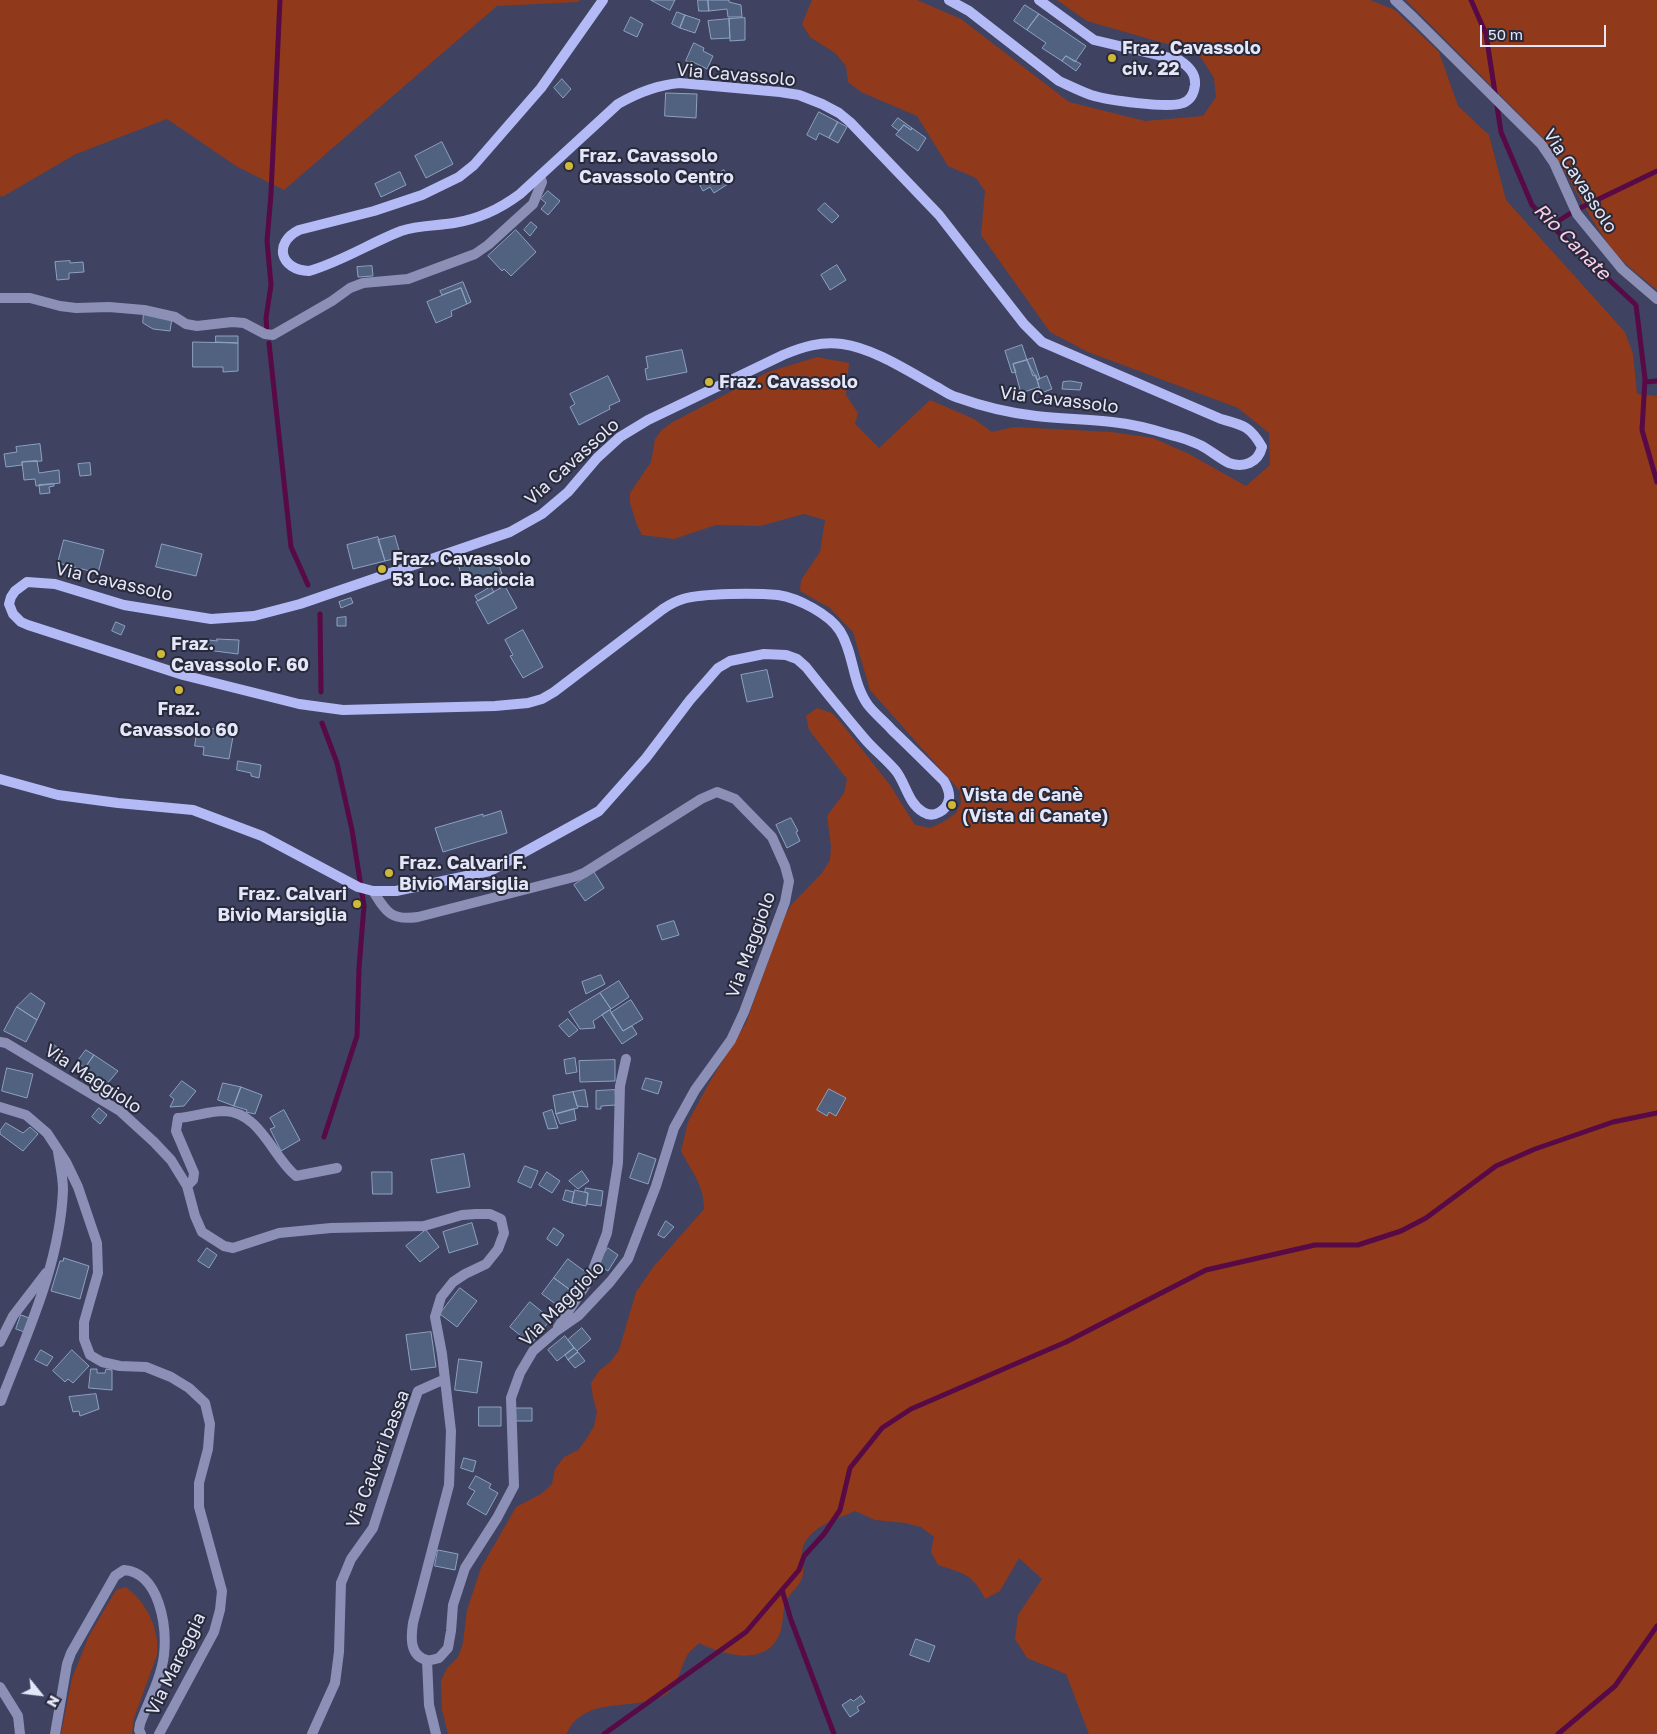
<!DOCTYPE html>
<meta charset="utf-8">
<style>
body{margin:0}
#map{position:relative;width:1657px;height:1734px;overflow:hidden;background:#3f4261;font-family:"Golos Text",sans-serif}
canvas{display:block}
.north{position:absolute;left:15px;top:1669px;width:50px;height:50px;-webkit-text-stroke:4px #292a39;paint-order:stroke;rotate:119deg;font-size:14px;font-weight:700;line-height:20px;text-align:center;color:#e4e7fa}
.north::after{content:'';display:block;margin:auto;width:18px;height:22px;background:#e4e7fa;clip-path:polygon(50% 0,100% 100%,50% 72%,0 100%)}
.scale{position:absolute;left:1480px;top:25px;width:126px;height:22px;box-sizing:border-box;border:2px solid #e4e7fa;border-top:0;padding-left:6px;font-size:15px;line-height:18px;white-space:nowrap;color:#e4e7fa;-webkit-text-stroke:4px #292a39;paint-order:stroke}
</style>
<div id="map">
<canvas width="1657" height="1734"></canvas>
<div class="north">N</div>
<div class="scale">50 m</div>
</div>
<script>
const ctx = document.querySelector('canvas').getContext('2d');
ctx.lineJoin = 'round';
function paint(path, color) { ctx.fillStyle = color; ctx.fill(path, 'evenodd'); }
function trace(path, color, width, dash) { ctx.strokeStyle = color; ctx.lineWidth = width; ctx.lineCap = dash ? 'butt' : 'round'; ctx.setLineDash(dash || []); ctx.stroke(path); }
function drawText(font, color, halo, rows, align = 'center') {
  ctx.font = font + ' "Golos Text",sans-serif'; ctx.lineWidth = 4; ctx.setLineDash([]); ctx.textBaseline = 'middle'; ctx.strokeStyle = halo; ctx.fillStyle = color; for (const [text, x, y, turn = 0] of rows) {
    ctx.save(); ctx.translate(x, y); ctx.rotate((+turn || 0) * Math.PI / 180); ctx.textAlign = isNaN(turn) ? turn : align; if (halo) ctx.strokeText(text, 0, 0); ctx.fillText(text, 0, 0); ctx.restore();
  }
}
const green = new Path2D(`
 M0,0H580L578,2L497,6L284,190L236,166L167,119L76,154L2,197L0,195Z
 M812,0H917L961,19L1069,102L1145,121L1203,116L1216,97L1214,78L1198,53L1087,21L1057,0H1370L1395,10L1439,52L1458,106L1489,135L1506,200L1625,332L1633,354L1637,394L1657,396V1734H1089L1066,1674L1027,1658L1015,1639L1018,1615L1042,1579L1019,1558L1000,1591L985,1599C973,1574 963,1573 938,1565L931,1552L934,1537L921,1527L905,1523L875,1520L855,1511C837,1519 814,1525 804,1544C800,1552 804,1565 803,1574C802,1585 789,1593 785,1603C783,1612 783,1621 781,1630C769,1668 726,1656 699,1643C696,1646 691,1650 688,1654C680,1667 678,1689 663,1696C636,1710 598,1698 575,1721C571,1724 569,1730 566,1734H448L442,1710L441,1681L447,1668L458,1657L463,1643L467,1610L481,1568L516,1507L541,1494L552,1484L555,1469L564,1457L578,1450L587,1438L594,1426L597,1412L593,1398L591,1383L599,1371L611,1361L619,1350L636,1292L654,1266L704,1209C704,1184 692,1173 681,1151L688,1122L709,1083L746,1023L784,918L791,905L822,873L830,860L831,846L827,816L844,793L847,779L809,730L806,716L817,708L832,713L842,724L890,785L915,825L930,828L943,822L956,813L961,803L960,791L870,690L853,632L830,608L800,591L801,580L820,552L825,520L804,514L760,526L716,525L674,539L642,535L637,525L630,503V493L651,462L655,439L662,430L671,423L768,372L817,357L849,363L846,395L858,413L855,424L879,448L930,400L974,419L992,432L1014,427L1111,432L1153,438L1189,454L1246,486L1270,465L1269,433L1238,408L1088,352L1050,332L981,235L985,191L976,178L948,166L917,116L861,92L848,82L846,66L835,53L810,37L802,24Z
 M1406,0H1657V290C1642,277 1624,265 1612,249C1585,213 1568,171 1541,136Z
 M126,1587C146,1602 160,1629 157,1655L134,1718L132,1734H61L72,1678L89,1636L116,1590Z`);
const stream = new Path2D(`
 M1471,0L1486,34L1501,132L1532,205L1560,234L1636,305L1645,379L1642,430L1657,482
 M1552,225L1574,211L1657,171
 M267,332L266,318L271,285L267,241L271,194L280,0
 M269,343L291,547L308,585
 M1645,382L1657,381
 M320,614L321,692
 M322,723L337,763L352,830L364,906L359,968L357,1036L324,1137
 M782,1590L791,1620L834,1734
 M604,1734L746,1632L799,1570L804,1556L824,1534L840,1510L850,1468L882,1428L911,1409L1066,1342L1206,1270L1315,1245H1358L1401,1231L1426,1218L1496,1166L1535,1149L1613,1122L1657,1113
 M1558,1734L1615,1686L1657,1626`);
const building = new Path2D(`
 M651,0H675L670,10Z
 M698,0H708L709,11H699Z
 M708,0H729V2L741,5L742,17H728L727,9L709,11Z
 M1025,5L1039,14L1027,30L1014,21Z
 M677,12L685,15L680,28L672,24Z
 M1039,14L1086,46L1075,62L1066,56L1062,61L1042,48L1046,43L1027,30Z
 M685,15L700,20L695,33L680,28Z
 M631,17L643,24L637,37L624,31Z
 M745,18V40L730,41L729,19Z
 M729,19L730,38L711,39L708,21Z
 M694,43L704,48L703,51L713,56L707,69L691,61L690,63L686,61Z
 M1066,56L1081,64L1076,71L1062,61Z
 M562,79L571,89L563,98L554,88Z
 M666,93L697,94L696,118L665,116Z
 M819,112L838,122L829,138L819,133L816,140L807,135Z
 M898,118L912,128L911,130L904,125L899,131L892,126Z
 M838,122L847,127L838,143L829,138Z
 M904,125L911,130L912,128L926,138L918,151L896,135Z
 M442,142L453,164L426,178L415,156Z
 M724,170L731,182L714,193L710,187L703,191L697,180L707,175L709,178Z
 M400,172L406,185L381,197L375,184Z
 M548,191L560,201L548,215L541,209L546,203L541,199Z
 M825,203L839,216L832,223L818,210Z
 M531,222L537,227L530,236L524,230Z
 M516,230L536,252L511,276L504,269L502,271L488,256Z
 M70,261V263L83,262L84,272L69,273V279L57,280L55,262Z
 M837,265L846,280L830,290L821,275Z
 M372,266L373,276L358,277L357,267Z
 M463,282L471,302L467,304L461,288L442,295L440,291Z
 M461,288L467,304L451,311L452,316L436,323L427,302Z
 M144,313L172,318L170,331L153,329L143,323Z
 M216,336H238V343L216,342Z
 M193,342L238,343V371L223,372V367H193Z
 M1022,345L1027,360L1013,364L1016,372L1012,373L1005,351Z
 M682,350L687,372L647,380L645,369L648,368L646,357Z
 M1033,358L1040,379L1037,380L1027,360Z
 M1027,360L1033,376L1036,375L1039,387L1021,393L1013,364Z
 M608,376L620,401L609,406L610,409L579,425L570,407L575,404L570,394Z
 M1047,376L1052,389L1041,393L1037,380Z
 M1071,381L1082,383L1080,390L1062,389L1063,382Z
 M40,444L42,461L22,462V465L6,467L4,454L17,452L16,447Z
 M37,461L39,473L59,470L60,483L36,486L35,479L24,480L22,462Z
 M90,463L91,475L80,476L78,464Z
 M54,484V486L49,487L50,493L40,494L39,485Z
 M395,536L401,557L385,561L378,540Z
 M378,537L385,561L353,569L347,545Z
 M64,540L104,550L98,573L58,563Z
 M162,544L202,554L196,576L156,567Z
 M496,556L502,574L464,585L459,567Z
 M505,586L517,608L488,624L476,602Z
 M491,587L494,592L478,601L475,596Z
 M351,598L353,603L341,608L339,602Z
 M346,617V626H337V618Z
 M116,622L125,626L121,635L112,631Z
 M523,630L543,667L523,678L510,656L513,655L505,640Z
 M217,639L239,640L238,654L207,650L209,640L217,641Z
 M767,670L773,697L747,702L741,675Z
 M198,727L234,731L229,759L203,755L204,747L195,746Z
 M238,761L261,765L259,778L251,776V773L237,770Z
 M501,811L507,833L443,852L435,828L483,814V816Z
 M791,818L798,831L796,832L800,841L787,848L776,825Z
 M594,872L604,888L585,901L574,885Z
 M674,921L679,935L662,940L657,926Z
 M601,975L605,984L586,994L582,982Z
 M619,981L629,997L611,1009L600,993Z
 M31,993L45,1003L37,1020L17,1007Z
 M600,993L611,1009L593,1021L595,1028L580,1029L569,1012Z
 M631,1000L643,1019L623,1031L611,1013Z
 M17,1007L37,1020L26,1042L4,1031Z
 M610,1010L623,1031L632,1026L637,1034L622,1044L602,1015Z
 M568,1019L578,1030L569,1037L559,1026Z
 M53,1044L64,1053L58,1061L47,1052Z
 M86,1050L94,1055L85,1068L77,1062Z
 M94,1055L118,1071L101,1091L80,1076Z
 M575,1058L577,1072L566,1074L564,1060Z
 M615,1060V1081L580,1082L579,1061Z
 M7,1068L33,1074L27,1098L2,1091Z
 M646,1078L662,1082L658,1094L642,1089Z
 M182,1081L196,1091L184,1106L170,1107L174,1099L170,1096Z
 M223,1083L241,1087L234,1106L218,1100Z
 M241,1087L262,1095L255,1114L246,1112L247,1110L234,1106Z
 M829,1089L846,1098L836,1116L829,1112L827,1116L817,1110Z
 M585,1090L588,1107L577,1106L573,1092Z
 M615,1090L616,1105L601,1106V1109H596V1091Z
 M573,1092L578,1108L556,1114L553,1096Z
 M99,1108L107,1115L100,1124L92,1117Z
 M574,1109L576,1120L560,1124L556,1114Z
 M284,1110L300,1140L281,1151L270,1129L275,1127L270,1118Z
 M552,1110L558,1128L548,1129L543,1113Z
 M6,1123L23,1133L30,1127L38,1134L23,1151L0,1134V1131Z
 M639,1153L656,1159L648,1184L630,1178Z
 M464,1154L470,1187L437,1193L431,1160Z
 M525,1166L538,1171L531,1188L518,1182Z
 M582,1171L589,1181L578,1189L569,1181Z
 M372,1172H392V1194H373Z
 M547,1172L560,1181L552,1193L539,1185Z
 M586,1188L603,1191L601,1206L587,1204L588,1193L585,1192Z
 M566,1190L574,1192L572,1203L563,1200Z
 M575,1190L588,1193L586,1206L572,1203Z
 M666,1221L674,1227L664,1238L658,1235Z
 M472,1223L478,1244L449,1253L443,1232Z
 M554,1228L564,1235L557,1246L547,1239Z
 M426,1230L439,1247L420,1262L406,1246Z
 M207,1248L217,1255L209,1268L198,1261Z
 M608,1248L618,1255L608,1271L597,1264Z
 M64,1258L89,1266L80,1299L51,1291L60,1261H63Z
 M568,1259L587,1273L573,1292L554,1278Z
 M554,1278L573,1292L561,1308L542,1294Z
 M460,1288L477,1301L457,1327L440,1314Z
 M530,1302L551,1319L531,1344L510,1327Z
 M21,1315L32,1319L27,1333L16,1329Z
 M582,1328L591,1339L577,1351L568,1340Z
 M431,1332L436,1367L411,1370L406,1335Z
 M565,1336L574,1348L557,1361L548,1350Z
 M574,1348L578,1352L568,1360L565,1355Z
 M41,1350L53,1357L47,1366L35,1360Z
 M72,1350L89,1366L73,1383L68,1379L65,1382L53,1371Z
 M578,1352L585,1361L575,1368L568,1360Z
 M459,1359L482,1362L477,1393L455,1390Z
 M91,1369H97V1373H105L106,1369L112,1370V1390L89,1388Z
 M96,1394L99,1409L80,1416L79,1411L73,1412L69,1397Z
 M479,1407H501V1426H479Z
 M514,1408H532V1421H514Z
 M464,1458L476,1461L473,1472L461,1468Z
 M476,1476L491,1484L489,1488L498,1493L486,1515L467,1504L475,1491L469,1488Z
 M438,1550L458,1554L455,1570L435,1566Z
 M916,1639L935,1646L929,1662L910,1655Z
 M861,1696L865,1702L857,1707L859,1711L850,1717L842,1705L851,1699L853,1701Z`);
const minor = new Path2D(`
 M1395,0L1414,18L1541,144L1554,163L1577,214L1622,269L1657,299
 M0,298H30L60,306L76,308L109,307L144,310L175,317L186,324L197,326L232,322L244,323L265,334L273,335L332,301L350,288L363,283L408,279L475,254L488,245L533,204L542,182L540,176
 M0,1042L6,1043L120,1111L154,1142L171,1160L187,1186L195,1216L202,1232L224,1246L233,1248L279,1233L331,1228L424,1226L462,1215L476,1214H490L501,1219L504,1233L498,1249L486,1264L465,1274L453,1282L441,1297L435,1317L442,1354L451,1431L449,1485L413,1623C411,1636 409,1656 427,1660C431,1661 436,1659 439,1658L448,1648L451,1631L453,1605L465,1568L497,1518L514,1486L511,1398L520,1373L533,1351L555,1332L578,1316L610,1282L628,1259L656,1186L674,1128L695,1090L731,1040L744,1012L785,902L789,881L785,866L772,837L735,799L717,792L701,799L584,873L574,877L418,917C391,921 386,912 373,891
 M0,1107L26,1115L47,1133L66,1162L78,1187L97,1243L98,1273L84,1322V1339L90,1355L102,1362L120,1366L146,1367L171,1377L189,1388L205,1403L210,1424L208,1449L199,1483V1507L222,1591L220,1610L214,1632L159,1734
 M187,1186L193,1180L194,1173L176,1131L178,1118C193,1117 209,1111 224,1111C260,1112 272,1156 296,1176L337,1168
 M558,1327L589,1280L607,1233L618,1163L620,1086L626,1059
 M0,1342L13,1316L46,1273
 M1,1401C27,1333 60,1264 63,1190C63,1177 60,1164 58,1152
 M427,1660L429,1705L436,1734
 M0,1687L18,1716L20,1734
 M55,1734L67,1664L71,1653L115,1576L124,1570C160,1573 167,1627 164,1655C161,1679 148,1702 140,1724L139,1730L141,1734
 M312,1734L335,1683L339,1652L341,1583L351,1559L373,1528L409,1417L418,1391L445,1379`);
const secondary = new Path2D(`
 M949,0L969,11L1059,81C1070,86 1080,91 1091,95C1107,100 1169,109 1183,103C1191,100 1194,93 1195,85C1196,73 1188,66 1179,60L1094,40L1039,0
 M0,779L58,795L118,803L193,810L262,836L358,887L373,891H396L490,871L599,811L646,758L690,700L718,668L730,661L764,654L786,655L797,659L806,667C825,691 844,714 864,738C874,750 886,759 896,771C906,784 908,803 923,812C934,819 947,810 949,799C950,792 947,786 944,781C927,764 910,747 892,730C885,722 875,714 868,705C852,683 854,653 840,631C829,614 798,598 778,595C756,593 703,593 683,599C676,601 669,605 663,609L554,692L542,699L528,703L495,706L343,710L299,704L183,675L28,625L21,622L13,614L9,604L11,597L15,591L27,582L55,584L124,605L211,619L254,616L300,604L510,532L542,514L568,492L597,458L620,437L648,420L783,355C802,347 821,341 842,344C873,348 908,371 935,386C943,390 950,396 959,398C984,407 1010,413 1036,416C1061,419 1087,419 1112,422C1132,424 1152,429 1171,435C1181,437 1191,441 1200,445C1210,450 1219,458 1229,463C1244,468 1258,463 1262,447C1250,426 1243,425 1221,419L1042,342L1024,324L939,215L850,122L839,113L822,104L799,95L780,92L680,83C657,85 637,93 618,104L520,194C500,209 479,219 454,223C436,226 418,225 401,231C370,243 341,262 309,271C280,270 273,243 299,230L374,211L422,195L459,177L474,165L541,88L603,0`);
const markers = [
 [1112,58,5,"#ceb838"],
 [569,166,5,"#ceb838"],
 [709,382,5,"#ceb838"],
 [382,569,5,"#ceb838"],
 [161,654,5,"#ceb838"],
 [179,690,5,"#ceb838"],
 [952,805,5,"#ceb838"],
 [389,873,5,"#ceb838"],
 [357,904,5,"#ceb838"]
];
const poiNames = [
 ["Fraz. Cavassolo",1122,48],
 ["civ. 22",1122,69],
 ["Fraz. Cavassolo",579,156],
 ["Cavassolo Centro",579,177],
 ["Fraz. Cavassolo",719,382],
 ["Fraz. Cavassolo",392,559],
 ["53 Loc. Baciccia",392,580],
 ["Fraz.",171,644],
 ["Cavassolo F. 60",171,665],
 ["Fraz.",179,709,"center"],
 ["Cavassolo 60",179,730,"center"],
 ["Vista de Canè",962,795],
 ["(Vista di Canate)",962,816],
 ["Fraz. Calvari F.",399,863],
 ["Bivio Marsiglia",399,884],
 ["Fraz. Calvari",347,894,"right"],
 ["Bivio Marsiglia",347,915,"right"]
];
const streetNames = [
 ["Via Cavassolo",736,75,5],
 ["Via Cavassolo",1580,181,57],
 ["Via Cavassolo",1059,400,7],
 ["Via Cavassolo",572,462,-42],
 ["Via Cavassolo",114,582,13],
 ["Via Maggiolo",751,945,-70],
 ["Via Maggiolo",93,1079,33],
 ["Via Maggiolo",562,1304,-45],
 ["Via Calvari bassa",378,1459,-69],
 ["Via Mareggia",176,1664,-64]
];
const waterNames = [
 ["Rio Canate",1572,242,45]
];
paint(green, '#903a1b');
trace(stream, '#570a46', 5);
paint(building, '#506280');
trace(building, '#8da1c1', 1);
trace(minor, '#8c90b6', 10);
trace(secondary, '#b3baf5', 10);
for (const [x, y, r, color] of markers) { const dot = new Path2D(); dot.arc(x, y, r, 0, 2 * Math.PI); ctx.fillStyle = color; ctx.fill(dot); trace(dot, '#292a39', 2); }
drawText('bold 18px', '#e4e7fa', '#292a39', poiNames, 'left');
drawText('18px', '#e4e7fa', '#292a39', streetNames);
drawText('italic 19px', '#faceea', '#292a39', waterNames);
</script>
